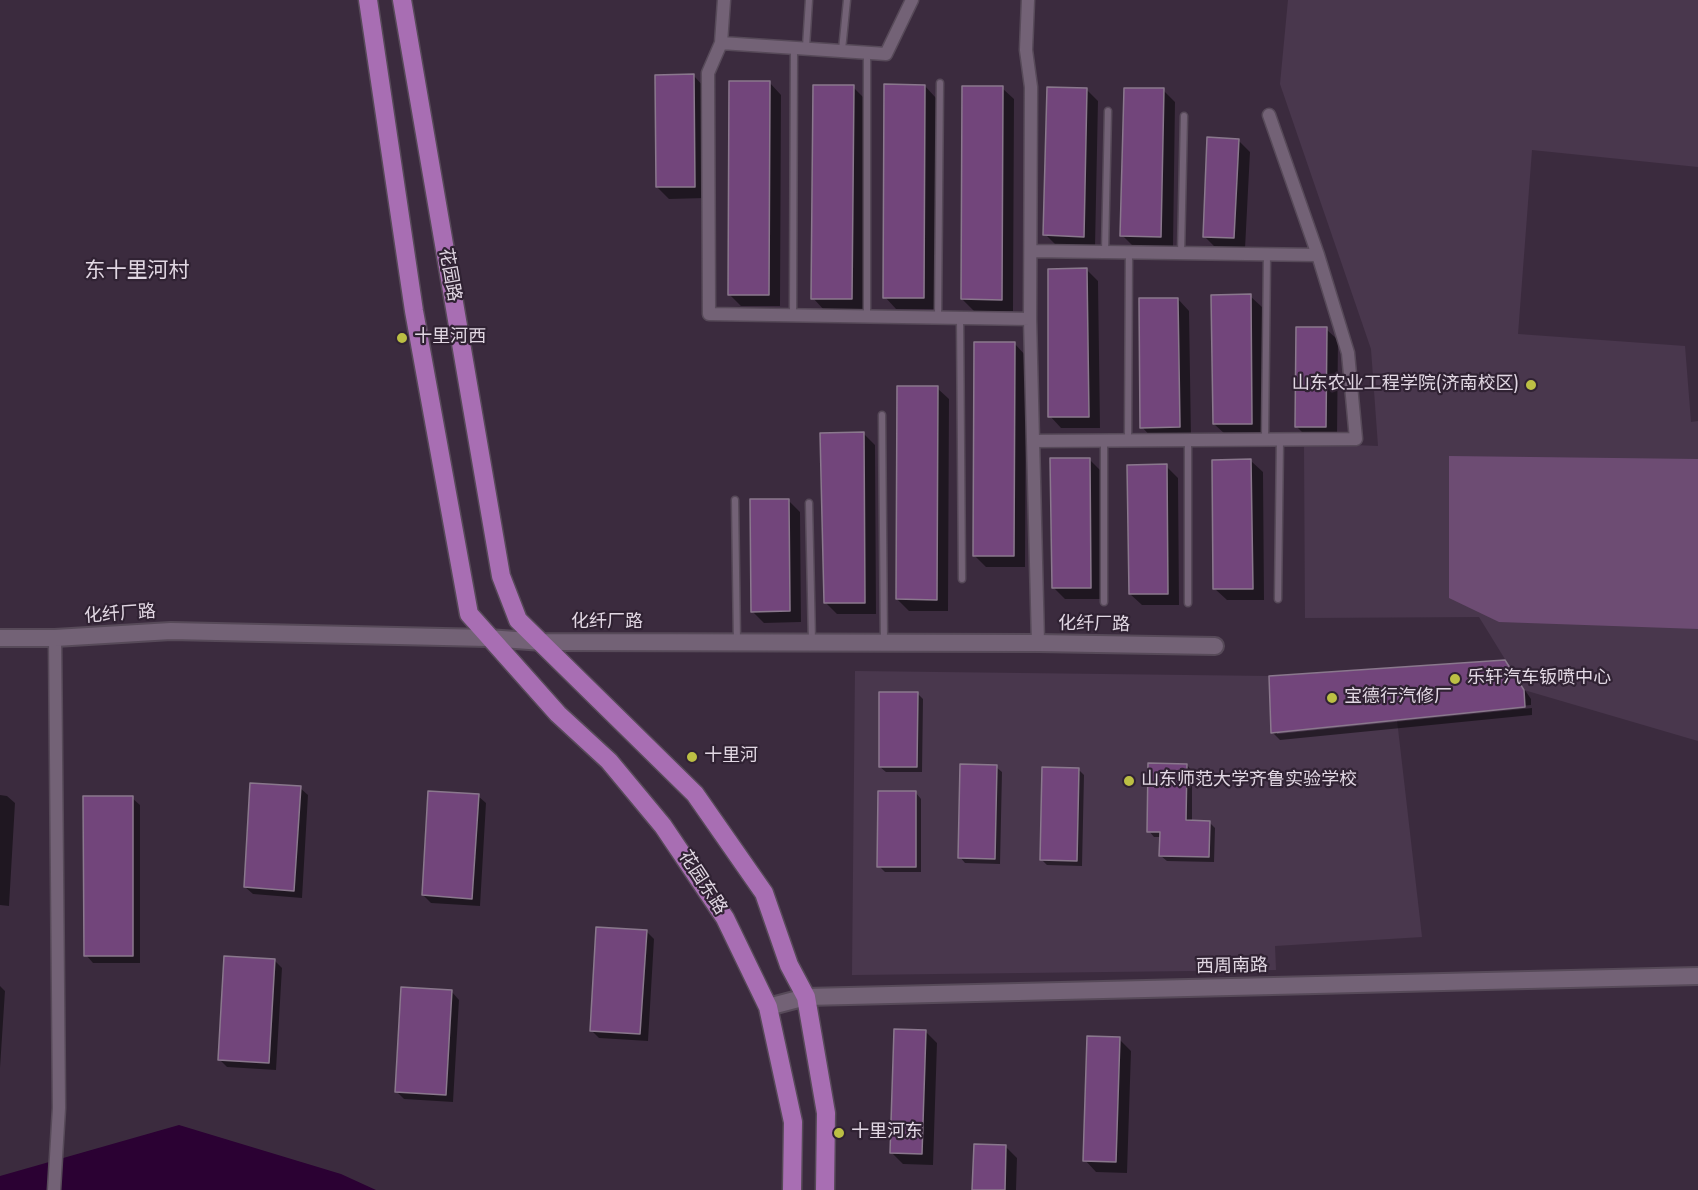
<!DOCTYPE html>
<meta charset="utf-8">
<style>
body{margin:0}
canvas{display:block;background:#3b2b3e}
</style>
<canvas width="1698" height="1190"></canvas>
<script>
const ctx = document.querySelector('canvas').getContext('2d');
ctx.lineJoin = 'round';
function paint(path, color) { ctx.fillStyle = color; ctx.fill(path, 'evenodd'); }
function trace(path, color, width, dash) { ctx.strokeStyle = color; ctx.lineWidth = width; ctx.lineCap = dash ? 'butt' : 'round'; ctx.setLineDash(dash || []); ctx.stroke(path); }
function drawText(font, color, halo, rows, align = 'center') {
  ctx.font = font + ' Jost,"Noto Sans SC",sans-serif'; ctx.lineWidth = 4.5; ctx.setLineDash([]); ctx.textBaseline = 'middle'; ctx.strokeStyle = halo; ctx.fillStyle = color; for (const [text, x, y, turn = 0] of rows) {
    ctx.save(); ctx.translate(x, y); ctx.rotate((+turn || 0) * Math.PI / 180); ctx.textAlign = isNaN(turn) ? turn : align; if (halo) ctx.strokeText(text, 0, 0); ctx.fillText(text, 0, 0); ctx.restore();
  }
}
const built = new Path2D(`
 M1288,0H1698V167L1532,150L1518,334L1685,346L1691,422L1698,421V741L1524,690L1479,617L1305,618L1304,443L1378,446L1371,349L1280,84Z
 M855,671L1269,676L1271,733L1397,720L1422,937L1275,946L1276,970L852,975Z`);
const green = new Path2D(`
 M1449,456L1698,459V629L1499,622L1449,598Z`);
const water = new Path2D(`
 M179,1125L341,1174L376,1190H0V1176Z`);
const shadow = new Path2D(`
 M694,76L705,88L706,198L669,199L657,187Z
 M770,83L781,95L780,306H741L729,294Z
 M925,86L936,98L935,309H896L885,297Z
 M853,87L865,99L863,310H824L813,298Z
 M1002,88L1014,99L1013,311H974L962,299Z
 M1086,89L1098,101L1095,248L1057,246L1045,234Z
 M1163,90L1175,102L1173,248L1134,247L1122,235Z
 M1238,140L1250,152L1245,249L1216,248L1204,236Z
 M1087,270L1098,281L1100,428H1061L1050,416Z
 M1250,296L1262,307L1264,435H1226L1214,424Z
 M1178,299L1189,311L1191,438L1153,439L1142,427Z
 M1326,329L1338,340L1337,438H1308L1296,426Z
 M1015,344L1026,356L1025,567H986L974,555Z
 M937,388L949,399L948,611H909L897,599Z
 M863,433L875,445L876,614H837L825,602Z
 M1089,459L1101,471L1102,599H1065L1053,587Z
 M1251,461L1263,472L1264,600H1227L1215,589Z
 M1166,466L1178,478L1179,605H1142L1130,594Z
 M788,500L800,512L801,622L764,623L752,611Z
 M1505,661L1531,699V705L1277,731V734L1532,708V715L1280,740L1272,732Z
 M917,693L923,699L922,772H886L880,767Z
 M1187,765L1192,771V822H1209L1215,828L1214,862L1167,861L1161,856V837H1154L1149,831Z
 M996,767L1002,772L1000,864L965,863L960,857Z
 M1078,769L1084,775L1082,866L1047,865L1042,860Z
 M300,788L308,795L302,898L253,894L245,887Z
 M916,793L921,799V872H885L879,866Z
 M0,795L7,796L15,803L9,906L0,905Z
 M478,796L486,803L480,906L431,903L423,895Z
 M132,798L140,805V963H93L86,955Z
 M646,931L654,939L648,1041L599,1038L591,1030Z
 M274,960L282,968L276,1070L227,1067L219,1059Z
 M0,986L5,991L0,1068Z
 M452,992L459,1000L453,1102L404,1099L396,1091Z
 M925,1031L937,1043L933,1165L903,1164L891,1152Z
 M1119,1039L1131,1051L1127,1173L1096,1172L1085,1160Z
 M1005,1146L1017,1158L1016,1190H974Z`);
const building = new Path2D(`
 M694,74L695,187H656L655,75Z
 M729,81H770L769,295H728Z
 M884,84L925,85L924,298H883Z
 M813,85H854L852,299H811Z
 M962,86H1003L1002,300L961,299Z
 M1047,87L1087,88L1084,237L1043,235Z
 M1124,88H1164L1161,237L1120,236Z
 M1207,137L1239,139L1234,238L1203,237Z
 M1087,268L1089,417H1048V269Z
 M1251,294L1252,424H1213L1211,295Z
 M1139,298H1178L1180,427L1140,428Z
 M1296,327H1327L1326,427H1295Z
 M974,342H1015L1014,556H973Z
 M897,386H938L937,600L896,599Z
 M864,432L865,603H824L820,433Z
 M1050,458H1090L1091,588H1052Z
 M1251,459L1253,589H1213L1212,460Z
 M1167,464L1168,594H1129L1127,465Z
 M750,499H789L790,611L751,612Z
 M1505,660L1524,690L1525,707L1271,733L1269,676Z
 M879,692H918L917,767H879Z
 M1148,763L1187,764L1186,820L1210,821L1209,857L1159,856L1160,832H1147Z
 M960,764L997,765L995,859L958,858Z
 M1042,767L1079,768L1077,861L1040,860Z
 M250,783L301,786L294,891L244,887Z
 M428,791L479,794L472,899L422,895Z
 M878,791H916V867H877Z
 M83,796H133V956H84Z
 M596,927L647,930L640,1034L590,1031Z
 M224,956L275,959L269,1063L218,1060Z
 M401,987L452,990L446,1095L395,1092Z
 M894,1029L926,1030L922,1154L890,1153Z
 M1087,1036L1120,1037L1116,1162L1083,1161Z
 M974,1144L1006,1145L1005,1190H972Z`);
const lane = new Path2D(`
 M806,47L809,0
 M842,50L847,0
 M1105,252L1108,111
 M1181,253L1184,116
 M793,315L794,47
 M867,316V53
 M938,317L940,83
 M960,318L962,579
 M882,415L884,642
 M1265,439L1267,255
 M1128,440L1129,253
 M1188,440V603
 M735,500L737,642
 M809,503L812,642
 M1278,599L1280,440
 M1104,602V441`);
const street = new Path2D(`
 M724,0L721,43L886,54L912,0
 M1028,0L1026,50L1031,87L1030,319L1038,643
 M721,43L708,73L709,314L1030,319
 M1269,115L1318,255
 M1032,251L1318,255L1348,353L1356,439L1033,441
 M54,1190L59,1108L55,638`);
const secondary = new Path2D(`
 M0,638H55L171,631L488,638L543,642L1038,643L1215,646
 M768,1007L806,997L1698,976`);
const primary = new Path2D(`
 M368,0L414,311L469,614L558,714L609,761L663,826L725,918L768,1007L793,1122L792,1190
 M402,0L501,576L518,620L695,794L764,893L789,965L806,997L826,1113L825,1190`);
const markers = [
 [402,338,6,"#bcbf44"],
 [1531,385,6,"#bcbf44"],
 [1455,679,6,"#bcbf44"],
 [1332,698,6,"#bcbf44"],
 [692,757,6,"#bcbf44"],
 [1129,781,6,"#bcbf44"],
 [839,1133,6,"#bcbf44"]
];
const streetNames = [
 ["花园路",449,275,80],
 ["化纤厂路",120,615,-4],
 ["化纤厂路",607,623],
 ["化纤厂路",1094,625,1],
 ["花园东路",702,883,57],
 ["西周南路",1232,967,-1]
];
const poiNames = [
 ["十里河西",414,338],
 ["山东农业工程学院(济南校区)",1519,385,"right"],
 ["乐轩汽车钣喷中心",1467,679],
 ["宝德行汽修厂",1344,698],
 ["十里河",704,757],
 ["山东师范大学齐鲁实验学校",1141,781],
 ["十里河东",851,1133]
];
const quarterNames = [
 ["东十里河村",137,272]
];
paint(built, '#49374d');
paint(green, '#6d4c73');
paint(water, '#2b0133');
paint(shadow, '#0007');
paint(building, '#72457b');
trace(building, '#8a788d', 1.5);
trace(lane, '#574a59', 9);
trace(street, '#574a59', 15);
trace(secondary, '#574a59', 20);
trace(primary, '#574a59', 21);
trace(lane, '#736276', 6);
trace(street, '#736276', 12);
trace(secondary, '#736276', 16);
trace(primary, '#a86eb3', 18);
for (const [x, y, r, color] of markers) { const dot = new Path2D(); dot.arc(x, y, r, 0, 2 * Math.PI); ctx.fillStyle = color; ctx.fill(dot); trace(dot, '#302233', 2); }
drawText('18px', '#e1d7e3', '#302233', streetNames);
drawText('18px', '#e1d7e3', '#302233', poiNames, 'left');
drawText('21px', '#e1d7e3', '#302233', quarterNames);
</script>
